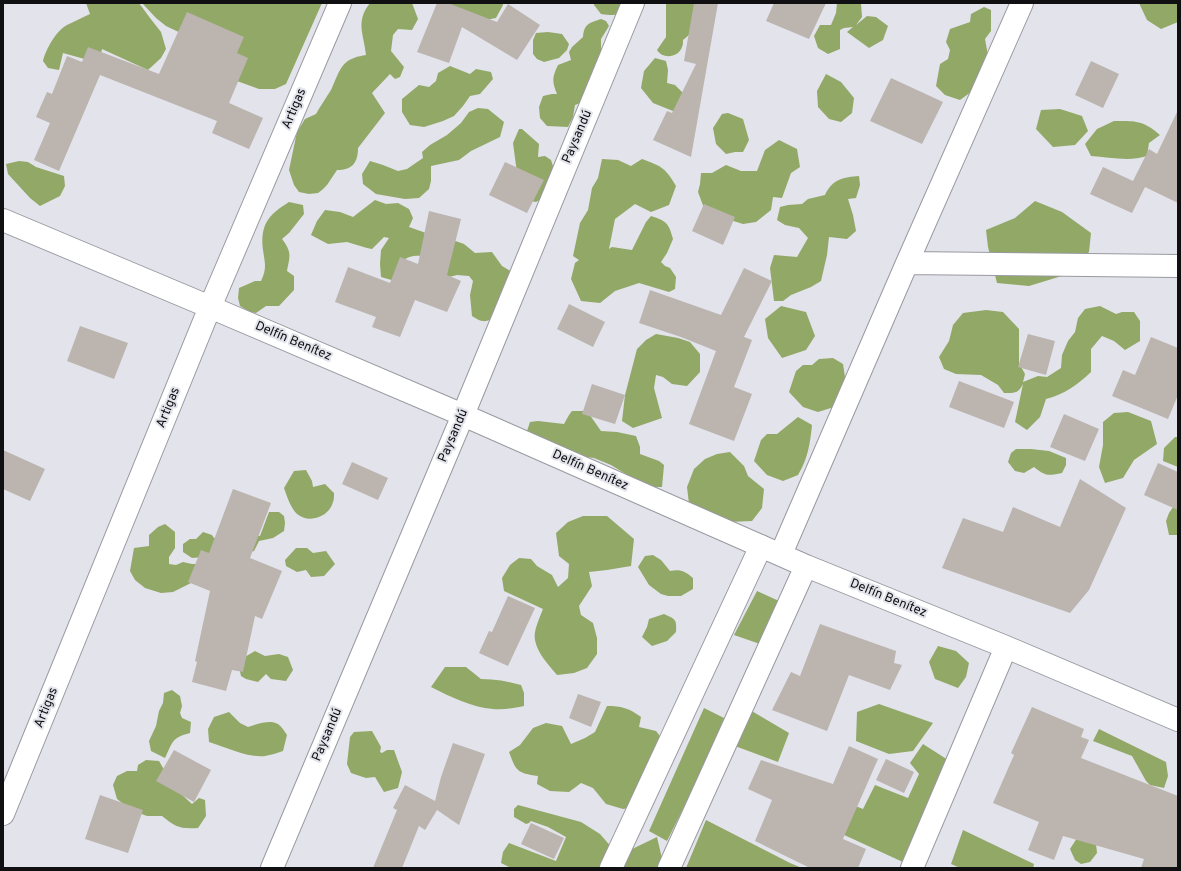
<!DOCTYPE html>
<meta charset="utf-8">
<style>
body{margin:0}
#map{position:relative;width:1181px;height:871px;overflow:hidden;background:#e2e3eb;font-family:Overpass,sans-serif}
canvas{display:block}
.frame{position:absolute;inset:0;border:4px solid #101013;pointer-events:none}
</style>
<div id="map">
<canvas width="1181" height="871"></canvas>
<div class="frame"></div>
</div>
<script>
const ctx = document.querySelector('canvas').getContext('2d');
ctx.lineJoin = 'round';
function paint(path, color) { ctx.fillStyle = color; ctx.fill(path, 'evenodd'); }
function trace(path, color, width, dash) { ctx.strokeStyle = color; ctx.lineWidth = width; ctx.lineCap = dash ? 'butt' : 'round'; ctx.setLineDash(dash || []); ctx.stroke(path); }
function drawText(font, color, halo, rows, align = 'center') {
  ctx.font = font + ' Overpass,sans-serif'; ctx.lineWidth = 4; ctx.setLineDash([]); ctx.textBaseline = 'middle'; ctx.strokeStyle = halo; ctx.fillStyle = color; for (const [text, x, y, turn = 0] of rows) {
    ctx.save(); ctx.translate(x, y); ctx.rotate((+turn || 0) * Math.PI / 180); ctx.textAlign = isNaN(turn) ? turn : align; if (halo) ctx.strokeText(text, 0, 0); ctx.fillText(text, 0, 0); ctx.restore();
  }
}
const forest = new Path2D(`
 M86,3H139L150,18L161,32L166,49L161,58L148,70L102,49L99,63L63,53L59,70L48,68L43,61C46,49 56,31 67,25C75,21 82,18 90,14Z
 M142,3H322L286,84L275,89H259L237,81L185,35L166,26L156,18Z
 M370,3H412L418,19L412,30L398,29L393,35L391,51L404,67L400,77L395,79L390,74L372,93L385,113L358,148C358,163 352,170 337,170L327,185L322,190L318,193L309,194L299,192L294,185L289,170L297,132L305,119L316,114C321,105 326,98 331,90C337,78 340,62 354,58C358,56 362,56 366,55C364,34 355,22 370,3Z
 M440,3H503V5L496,18L480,21Z
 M594,3H632C622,16 617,16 601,14L594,5Z
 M666,3H715L695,30L683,40C683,43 683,45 682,47C679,57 663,60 657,50L666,37Z
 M837,3H861L862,17L856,25L867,16L876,17L888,26L883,40L869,48L847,32L853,27L844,28L840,30V49L828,54L818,48L814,36L820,25H831L836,13Z
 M1139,3H1178V22L1161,29L1147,20Z
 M984,7L991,10V31L985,39L987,50V63L971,92L960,100L945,95L936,86L940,64L948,59L950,50L946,42L950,29L970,22L971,14Z
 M601,19L606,21L609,26L601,39V54L591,99L575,105L573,117L568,127L547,126L540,118L539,107L543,96L552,94H557C552,82 552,77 558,65L571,60L569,52L572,47L583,37C584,24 589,23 601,19Z
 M548,32L562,34L569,44L567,50L559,58L544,62L537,59L533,54V40L536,33Z
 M655,58L666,61L668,70L667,83L675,85L684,94L678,113L653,103L641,88L644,71Z
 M450,66L470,74L476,69L491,72L493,79L480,94L470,96L463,106L454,116L443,121L424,127L410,125L402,112V99L419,85L429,87L436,81L438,73Z
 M826,74L841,82L854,98L852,113L841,122L829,119L818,107L817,91Z
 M478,108L488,109L504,122L500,137L471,151L459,160L431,166V181L429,189L419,198L405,199L376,194L363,184L362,174L370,161L383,165L398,171L407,169L423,158L422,152L430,145L447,135L461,123L469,112Z
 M1060,109L1082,116L1088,131L1075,145L1053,147L1036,129L1041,110Z
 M728,113L743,119L749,140L743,152H735L726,154L716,144L713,128L722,114Z
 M1114,121C1135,121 1143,120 1160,135L1149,143L1147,156C1129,162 1109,157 1091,156L1085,144L1097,129Z
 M519,129H522L539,144L538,157L545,156L551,160L555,172L546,197L536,202L525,200L517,173L513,143Z
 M779,140L797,149L800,167L791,173L782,198L773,197L771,210L756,222L743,224L727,219L707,216L698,192L700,184L701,173H712L726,165L741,171H757L765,150Z
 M602,159L618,160L631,166L642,159C661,166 666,168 676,186L669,205L651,212L635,204L615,219L609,249L612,247L632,250L646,222L651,216C667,221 669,224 673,239L667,253L661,262L665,266L670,268L676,277L675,289L669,292L639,283L615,291L600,303L581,301L571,279L575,263L579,260L573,256L580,223L588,210L592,188L598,178Z
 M19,161L28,162L36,167L64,176L65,186L60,196L40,206L30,198L8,174L6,164Z
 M859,176L860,185L856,198L848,199L853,215L856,231L847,239L829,237L827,255L821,281L811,287L791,295L783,301H774L770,268L774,255L797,257L808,238L799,228L785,225L777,220L780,207L788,205L802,204L808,199L825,195C832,179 844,177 859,176Z
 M375,200L386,204L398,203L409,209L413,218L409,227L426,233L447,238L464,244L475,253L492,252L502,266L512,272L498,315C487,322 484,324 472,316L470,295L473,281L469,276L457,275L445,278L431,257C422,255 407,254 401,263C398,268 397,275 395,281L381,277L380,264L381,250L389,238L384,237L372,249L367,248L347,242L328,244L311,235L317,221L325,210L340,212L353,217Z
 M1035,201L1062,212L1091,233L1089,252L1065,275L1029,286L997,283L988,247L986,230L1015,218Z
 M289,202L303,205L304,214L289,233L282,239C292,252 290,256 287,271L294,276V290L279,306H266L256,313L250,312L240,306L238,298L239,288L255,281H261C267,268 265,264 263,250C260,225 268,215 289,202Z
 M781,306L806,312L815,336L806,350L782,358L768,338L765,319Z
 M1100,306L1116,314L1122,312H1134L1140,321V341L1125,350L1114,341L1102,336L1091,349V372C1077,385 1065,394 1046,399L1040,417L1027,430L1015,422L1023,384C1018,394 1014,393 1004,393L998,385L981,375L956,374L944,369L939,357L949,341L953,325L963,313L986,310L1003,312L1019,329V363L1025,374L1023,382L1038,376L1047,377L1061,368L1062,355L1068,341L1075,332L1078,318L1085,309Z
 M656,334L678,338L690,342L700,354V372L687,386L672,384L663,377L656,375L654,388L662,418L633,428L622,421L625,395L637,349L646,340Z
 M833,358L843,364L845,377L840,396L834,407L818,412L803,407L789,392L796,371L803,365H812L819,359Z
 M572,411H587L601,431L617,432L636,436L640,447V454L659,461L664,465L662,487H647L611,465L594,458L543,452L526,434L530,422L538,421L564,424L569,415Z
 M1128,412L1151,421L1157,444L1134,460L1123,478L1105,483L1099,467L1103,445V422L1114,413Z
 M798,417L812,425C810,444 808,458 798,475L783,481L767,475L754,461L761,440L767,434H777Z
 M1175,437H1178V467L1163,461L1164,448Z
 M1016,449H1031L1049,451L1066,458V465L1062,473C1048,476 1045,476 1034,467L1024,473L1015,471L1008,462L1011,453Z
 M730,452L744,466L748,476L764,489L762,508L752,521L728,522L689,504L687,487L694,469L705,459L717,454Z
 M306,470L312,481L313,487L325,484L334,493C334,496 334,500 333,502C329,517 309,524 297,514C290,507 287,496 284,488L294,471Z
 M1178,500V535H1169L1166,521L1169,513Z
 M269,512H279L284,516L285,523L284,531L273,538L259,541L254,551L246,553L240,532L260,536Z
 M583,516H607L634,539L631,566L607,570L589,572L592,586L579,606L581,615L593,623L597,638V654L587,668L574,673L557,675C549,665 537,653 535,640C533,631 540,617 543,609L504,591L502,578L510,565L519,558L531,559L537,566L552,575L558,587L568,578L569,564L559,556L556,533L568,522Z
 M165,524L175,532V548L169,557V564L176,565L183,562L192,564H198L195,581L173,592L161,593L145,588L135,580L130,571L134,548L149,546V535L158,527Z
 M203,532L212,535L214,538L221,537L227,545L204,557L192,558L183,552V544L190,539H196Z
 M296,548H307L313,553L326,551L335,564L324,576L311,577L306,570L297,572L286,566L285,560Z
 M653,555L661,560L670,571C680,569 685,571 693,578V589L681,596H668L661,594L649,585L638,567L645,556Z
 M757,591L779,601L760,644L734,635Z
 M664,614C675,619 677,619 676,632L667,641L652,646L642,637L647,627L649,619Z
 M938,646L956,651L969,663L966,677L958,688L935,679L929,662Z
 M255,651L265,656L279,654L288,657L293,670L286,681L271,679L266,674L258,682L246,679L241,676L239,667L243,658Z
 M445,667H466L481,679C495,679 507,681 521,685L524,693V706C514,708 503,710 493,709C471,707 451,697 431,687Z
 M172,690L180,696L182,706L180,713L182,718L191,722L190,733C171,738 173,742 165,758L151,751L149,741L156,726L159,711L163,703L164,693Z
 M879,704L933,723L913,751L889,754L856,741L857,712Z
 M607,706C621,706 629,708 641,717L639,727L656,731L670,749L636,807L623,809L606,804L593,788L581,783L569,792L550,791L537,784L538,776C517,773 516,771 509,752L520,745L533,728L546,723L562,726L571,744L585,738L595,732Z
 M704,708L726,719L705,765L667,841L649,831Z
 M750,710L789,733L778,762L735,746Z
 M229,712L240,723L248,727C257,724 270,719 278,724C282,727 285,732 287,735L283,751C277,753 271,755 265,756C247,758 226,747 209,742L208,729L214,717Z
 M1099,729L1166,762L1168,776L1164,788L1150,785L1146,781L1132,756L1093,741Z
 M372,731L381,747L380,752L382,753L387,750H394L402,772L398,788L384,792L375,777L366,778L351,773L347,764L350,737L354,732Z
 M923,744L948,760L905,863L816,822L828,795L863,809L875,785L908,798L919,774L910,763Z
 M146,760L159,761L166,773L170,784L192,804L199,798L205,800L206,816L198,828C179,829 176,827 162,816H147L131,810L117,799L113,785L117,776L127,771H137L138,765Z
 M518,805L581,822L600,834L613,849L611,868H511L501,863L503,852L509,843L556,861L566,837L548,827L531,821L529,823L526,824L514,817V809Z
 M706,820L790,863L802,868H686Z
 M963,830L1034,864L1033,868H960L951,864Z
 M1095,834L1097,853L1090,862L1081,864L1075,860L1070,849L1077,838Z
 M657,837L663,863L661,868H619L626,852Z`);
const building = new Path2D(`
 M437,3H448L497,22L508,4L540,25L517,60L462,27L449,63L417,52Z
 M694,3H718L691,157L653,140L667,111L672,113L696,64L684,61Z
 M774,3H826L809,39L766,21Z
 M187,12L244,37L237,53L248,58L229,103L263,118L249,149L212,133L217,121L100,75L59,171L34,160L50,123L36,117L47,92L52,94L67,56L82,62L88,47L159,74Z
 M1091,61L1119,74L1103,108L1075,95Z
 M891,78L943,102L922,144L870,121Z
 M1178,110V203L1145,187L1132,213L1090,194L1103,167L1133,181L1149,149L1157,154Z
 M505,162L544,180L527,213L489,195Z
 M704,204L735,217L723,245L692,231Z
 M429,211L461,219L447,275L461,281L447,312L415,300L400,337L372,327L376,317L335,302L348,267L390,283L400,257L418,264Z
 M744,268L772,281L744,337L752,340L734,387L752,394L734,441L689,424L716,351L681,337L639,323L650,290L721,315Z
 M569,304L605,322L593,347L557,329Z
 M80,326L128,343L114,379L67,361Z
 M1028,334L1055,341L1046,375L1018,367Z
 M1151,337L1178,348V395L1168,419L1112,396L1123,370L1135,375Z
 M959,381L1014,402L1004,428L949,407Z
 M592,384L625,395L615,424L582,414Z
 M1064,414L1099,429L1085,461L1050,447Z
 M3,450L45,469L30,501L3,489Z
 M352,462L388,478L378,500L342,484Z
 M1158,463L1178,472V510L1144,495Z
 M1080,479L1126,508L1089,590L1070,613L942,568L963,518L1003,532L1013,507L1060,527Z
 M233,489L271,503L250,558L282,571L262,619L255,616L243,672L232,670L226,691L192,682L197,662L195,661L210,591L188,582L201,550L209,553Z
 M508,596L535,608L508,666L479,653L489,631L492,632Z
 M820,624L896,651L894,663L902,665L890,690L849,675L827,731L772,710L791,672L800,676Z
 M578,694L601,702L591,727L569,718Z
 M1032,707L1084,729L1081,737L1089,740L1081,758L1178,796V868H1141L1144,859L1063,836L1054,860L1028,850L1039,822L993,803L1014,755L1011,753Z
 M453,743L485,754L459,825L437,810L425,830L419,826L402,868H373L397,810L393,808L405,785L435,801L441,777Z
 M849,746L878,759L843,839L866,849L858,868H810L755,841L772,800L748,789L761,760L833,784Z
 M174,750L211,770L194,802L156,781Z
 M886,759L914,772L904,793L876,780Z
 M100,795L143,810L128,853L85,839Z
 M531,823L564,838L554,859L521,844Z`);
const street = new Path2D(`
 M3,220L210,307L463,415L806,566L1006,647L1178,720
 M907,263L1178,266
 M781,554L907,263L1022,3
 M3,814L210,307L340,3
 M272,868L463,415L633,3
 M611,868L761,546
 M669,868L806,566
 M912,868L1006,647`);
const streetNames = [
 ["Artigas",295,109,-67],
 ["Paysandú",578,137,-67],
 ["Delfín Benítez",293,342,23],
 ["Artigas",169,408,-68],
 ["Paysandú",454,436,-67],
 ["Delfín Benítez",590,471,24],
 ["Delfín Benítez",888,599,22],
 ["Artigas",47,708,-68],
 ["Paysandú",328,735,-67]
];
paint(forest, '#92a866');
paint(building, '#bbb4af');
trace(street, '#9999a1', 24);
trace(street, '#fff', 22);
drawText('13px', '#101013', '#e2e3eb', streetNames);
</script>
